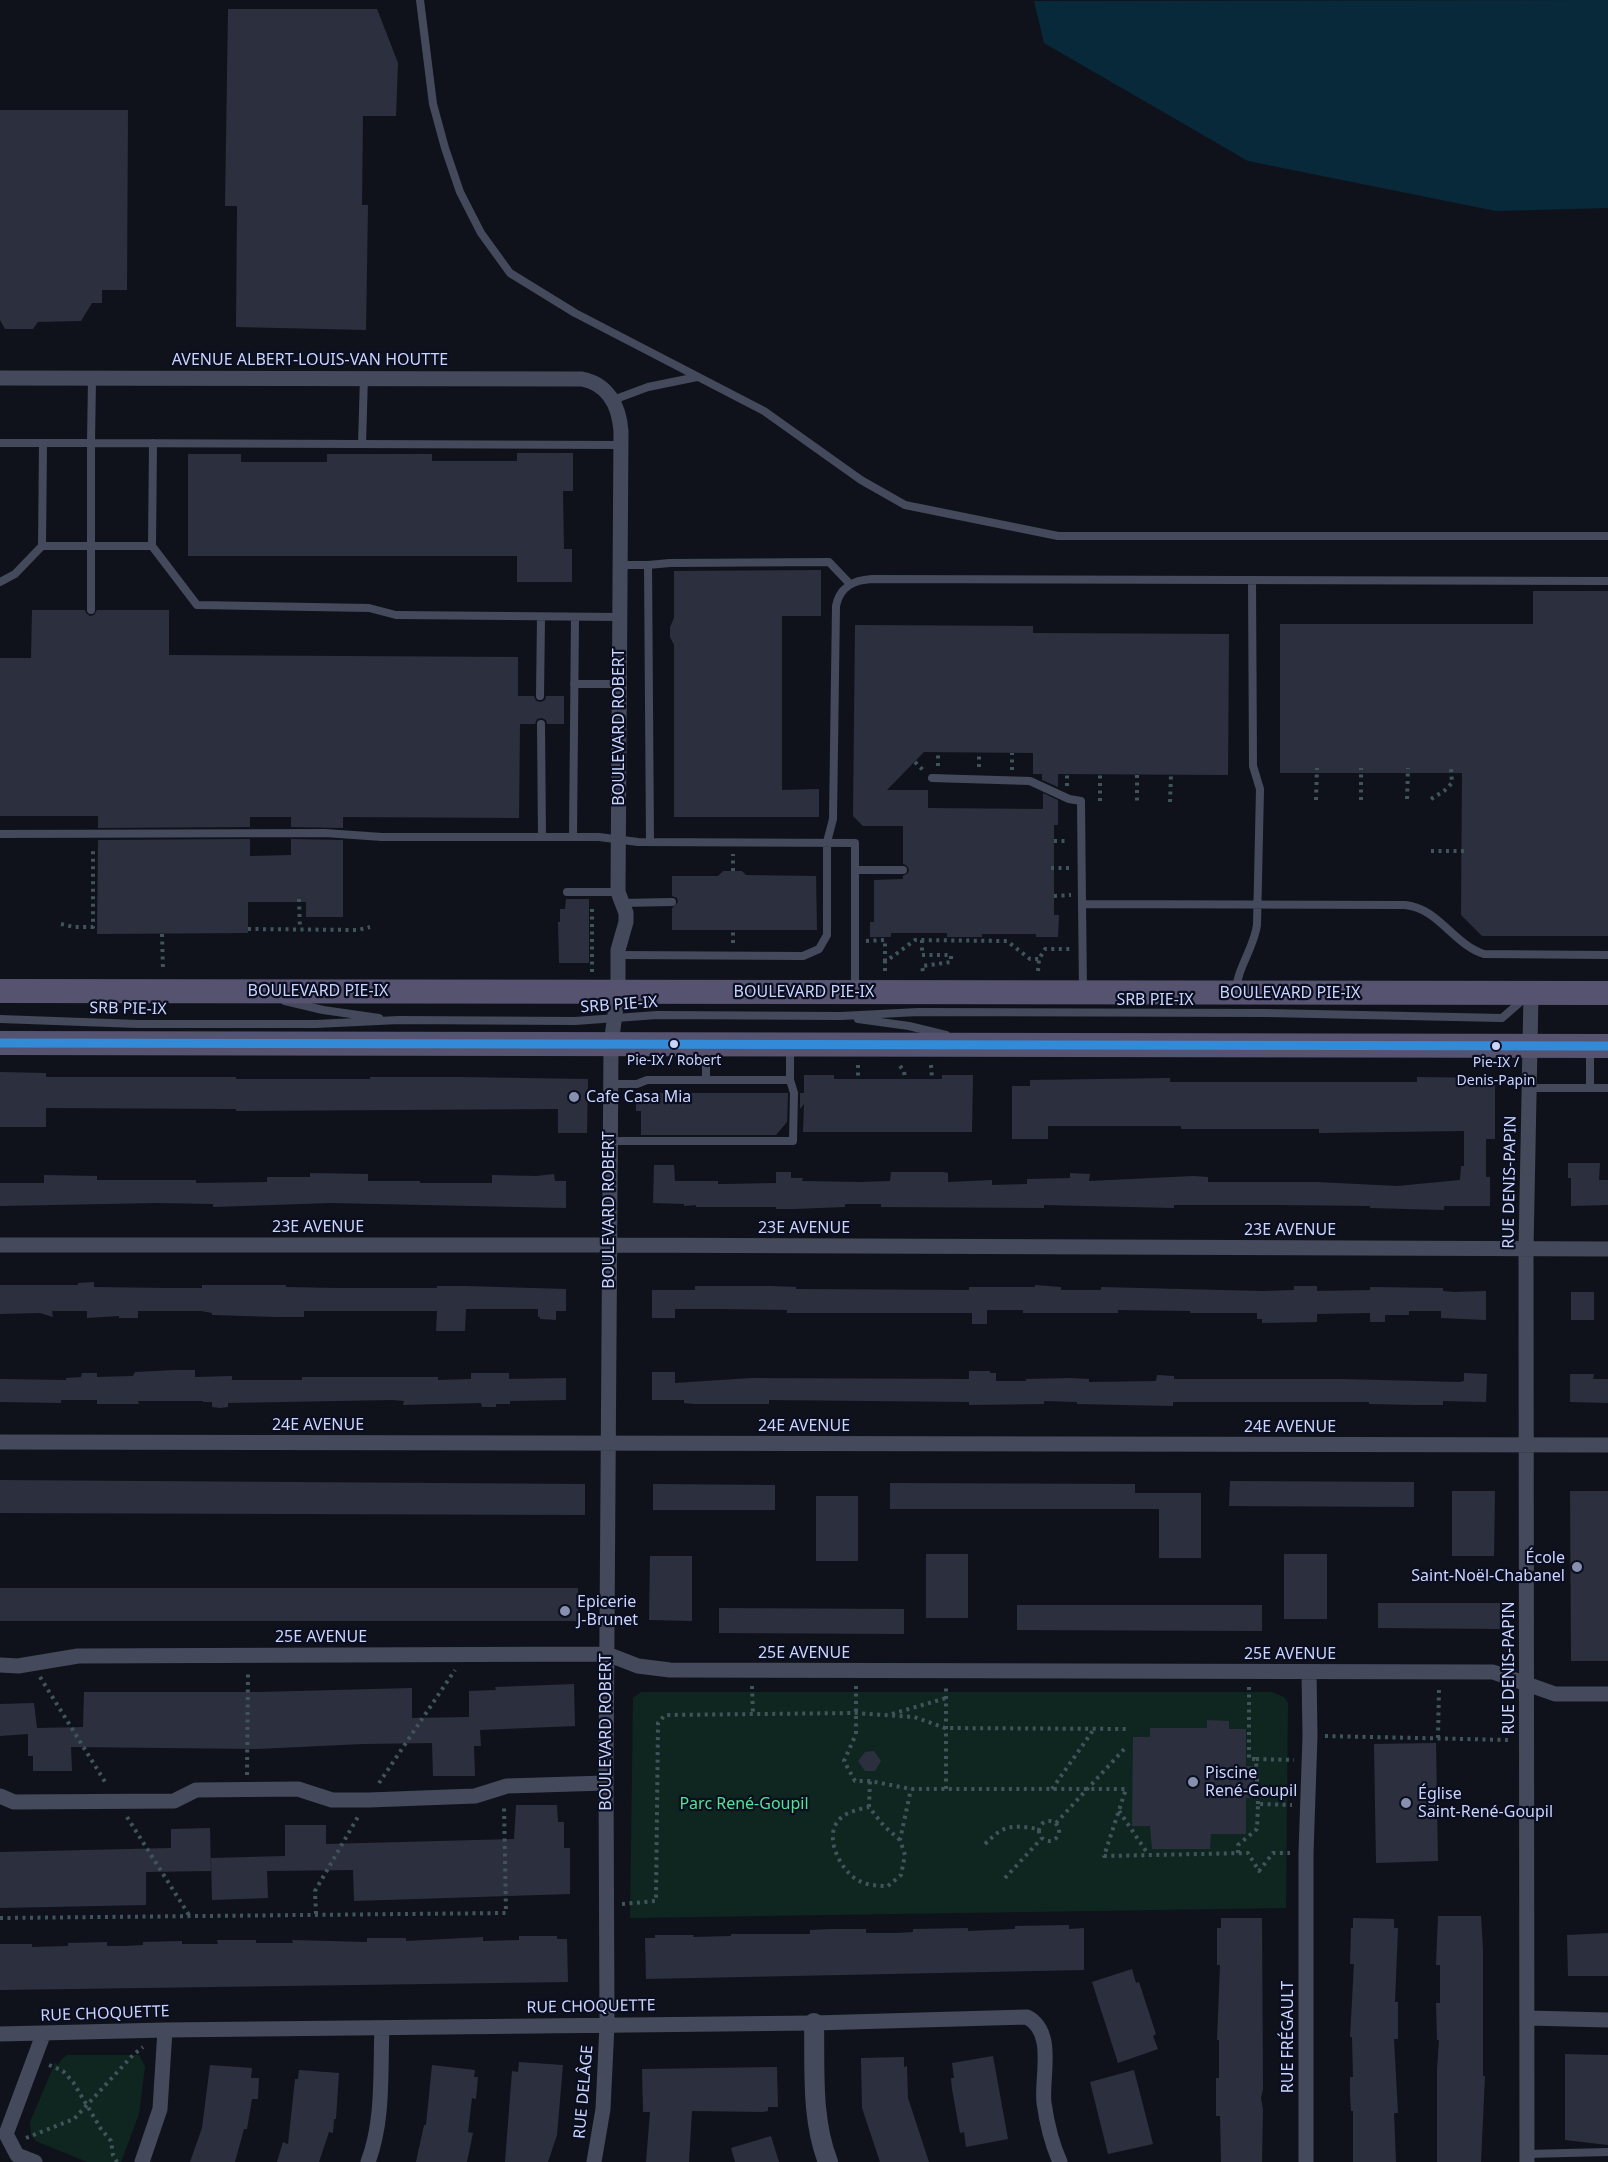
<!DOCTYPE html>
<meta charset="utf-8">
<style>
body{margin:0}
canvas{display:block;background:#0f121a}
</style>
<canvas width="1608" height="2162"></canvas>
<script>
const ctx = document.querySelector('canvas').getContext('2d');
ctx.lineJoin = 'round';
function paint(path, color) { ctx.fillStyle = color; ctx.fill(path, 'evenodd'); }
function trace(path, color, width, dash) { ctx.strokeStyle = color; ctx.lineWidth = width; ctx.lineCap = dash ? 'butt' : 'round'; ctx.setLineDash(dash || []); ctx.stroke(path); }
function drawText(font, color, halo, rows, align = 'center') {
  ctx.font = font + ' "Noto Sans",sans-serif'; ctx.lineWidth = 4.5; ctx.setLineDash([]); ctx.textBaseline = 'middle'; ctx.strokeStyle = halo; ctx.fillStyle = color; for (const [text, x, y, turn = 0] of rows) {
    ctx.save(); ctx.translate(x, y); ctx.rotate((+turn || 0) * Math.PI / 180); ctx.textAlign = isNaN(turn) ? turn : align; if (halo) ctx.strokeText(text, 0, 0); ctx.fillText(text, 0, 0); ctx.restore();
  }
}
const green = new Path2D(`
 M641,1692H1272L1284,1697L1288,1703L1286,1908L630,1918L633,1698Z
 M67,2055H139L145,2066L139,2114L121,2162H87L36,2141L31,2135L30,2122L55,2063L58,2065L62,2059Z`);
const water = new Path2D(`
 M1608,0V208L1496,211L1248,161L1044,43L1034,1Z`);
const building = new Path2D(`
 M228,9H377L398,63L396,116H363L362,205H368L366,330L236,327L237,206H225Z
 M0,110H128L127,290H102V303H92L81,321L38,322L33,329H5L0,320Z
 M517,453H573V491H563L564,549H572V582H517V556H188V454H241V462H327V454H432V461H517Z
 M821,570V616H782V790L819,789V817H674V645L670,637V627L674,618V571Z
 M1533,591H1608V936H1482L1461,915L1462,773H1280V624H1533Z
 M32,610H85L86,613L90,616L94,615L97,610H169V655L518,657V696H534L536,701L541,702L545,700L546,696H564V724H547L546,720L542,718L537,719L535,724H520L519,818L343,817V828L291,827V817H250V827L98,828V816H0V658H31Z
 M855,625L1033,626V633L1229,634L1228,775L1058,774V787L1042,780V774H1033V753L924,752L887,790H928V808L1043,809V793L1058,800V825H1054V915H1059L1058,937H1036V934H982V937H947V933H891V937H870V922H874V880L903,879V876L908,873L909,869L906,865L903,864V826H863L853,816Z
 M250,839V856L291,855V839L343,840V917H306V902H248V933L97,934L98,840Z
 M723,871H742L746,875L816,876L817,930H672V908L678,902L677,898L672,896V876H718Z
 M566,899H589V963H559L558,922H560V909H565Z
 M0,1072L46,1073V1077H236V1079H370V1077H460L588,1079L587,1133H558V1109L236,1111V1109L46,1108V1127H0Z
 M804,1075H834V1079H942V1075H973L972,1132H803L804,1104L800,1109V1093H804Z
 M1417,1077L1495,1078V1139H1486V1177H1490V1206H1444V1210L1370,1208V1206L1280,1205H1174V1208L1044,1205V1208L881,1207V1204H845V1207L794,1209H776V1207H696V1205L684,1206V1204L653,1203L654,1165H674L675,1181H718V1184H724L776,1183V1172H791V1178H803L802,1181L860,1182L890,1181L891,1172H944L948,1173V1182L992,1180V1185L1027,1184V1179L1070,1178V1173L1090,1174L1089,1181L1193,1176L1208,1177V1182H1317L1397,1186L1460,1180L1461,1166H1464V1131L1319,1133V1129H1181V1126H1048V1139H1012V1086H1030V1080L1170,1078V1082H1417Z
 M636,1093H788L787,1122L776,1135H641V1111H636Z
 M1568,1163H1600L1599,1180H1608V1205L1571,1206V1178H1568Z
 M310,1173L368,1174V1181H420V1183H492V1175L536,1176L554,1174L555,1181H566V1208L331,1203L213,1207V1204L157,1203L0,1206V1183H44V1175L97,1176V1180H196V1183L267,1182V1177H310Z
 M94,1282V1287L168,1288H202V1285H286V1287L336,1288H437V1286H465L566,1289V1311H556V1320L540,1319V1317H538V1309H466L465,1331H436L437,1311H304V1317H276L212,1315V1313L201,1311H138V1318H119V1316L87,1318V1311H52L53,1317L40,1313L0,1314V1285H78V1283Z
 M1035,1285L1061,1287V1290H1101V1287L1263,1291L1294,1290V1286H1317V1291L1370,1290V1287L1443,1288V1291L1454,1292L1486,1291V1320L1441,1318V1311H1409V1315H1385V1322H1370V1313L1317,1314V1322L1262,1323V1319H1257V1313H1190V1311L1118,1310V1313H1023V1310H987V1324H972V1313H787V1310L723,1309H675V1318H652V1290H695V1286H771L796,1287V1289L969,1290V1287H1035Z
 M1571,1292H1594V1320H1571Z
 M174,1370H195V1377L232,1376V1380H302V1377H438V1380L471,1379V1373H509V1379L566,1378V1400L510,1401V1404H496V1407H482L481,1403L403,1405L404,1401L392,1400L228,1403V1407L220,1408L212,1407V1402H203V1401H138L139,1404H97V1400H61V1403L0,1402V1379L66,1380V1378L81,1377L82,1373H97V1377L133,1376L135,1372Z
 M969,1371H990V1373H996V1381H1026V1379L1069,1378L1089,1379V1382L1156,1381L1157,1375L1174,1376V1379H1340L1460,1382L1464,1381V1373L1487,1374L1486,1402L1443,1401V1405H1416L1369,1404V1402H1173V1406L1077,1404V1402L1044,1401V1404L969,1405V1402L769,1400V1404H695L684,1403V1400H652V1372H675V1383L751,1378L969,1379Z
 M1570,1374H1594L1593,1379H1608V1403L1570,1402Z
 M0,1480L585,1484V1515L0,1513Z
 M1230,1481L1414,1482V1507L1229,1506Z
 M890,1483L1135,1484V1493H1201V1558H1159V1509H890Z
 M653,1484L775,1485V1510H653Z
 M1452,1491H1495L1494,1556H1452Z
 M1570,1491H1608V1661H1571Z
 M816,1496H858V1561H816Z
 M926,1554H968V1618H926Z
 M1284,1554H1327V1619H1284Z
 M650,1556H692V1621L649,1620Z
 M0,1588H578V1621H0Z
 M1378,1603H1500V1629L1378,1628Z
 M1017,1605H1262V1631L1017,1630Z
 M719,1608L904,1609V1634L719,1633Z
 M574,1684L575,1726L480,1730L481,1746H474L475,1776H433L432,1743L363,1744L257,1749L71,1747L72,1771H33V1756H28V1734L0,1736V1704L34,1703L37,1728L83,1727L84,1692H258L412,1688V1718L469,1717V1691L496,1690L495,1687Z
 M1207,1720L1229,1721V1729H1246V1766H1253V1798H1246V1834H1211L1210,1849H1152L1150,1826H1132L1133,1737H1150V1728H1207Z
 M1436,1743L1438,1861L1376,1863L1374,1744Z
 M874,1751L881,1761L875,1771H865L858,1761L865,1752Z
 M516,1805H557L558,1822H564V1848H570V1894L354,1901L353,1870L267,1871L268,1898L212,1900L211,1858L285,1856V1825H326V1844L514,1839Z
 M210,1828L211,1871L146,1872V1905L0,1908V1852L171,1848V1829Z
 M1438,1916H1481L1483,1949V2076H1485L1481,2162H1437V2069L1439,2040H1437L1436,2003H1440V1965H1436Z
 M1221,1918H1262L1263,2089L1261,2098L1263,2110L1262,2162H1221L1220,2116H1216V2078H1219V2040H1217L1220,1965H1217V1928H1221Z
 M1353,1918L1394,1919V1928H1398L1395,2002H1398V2039H1394L1398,2113H1394L1396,2162H1353V2111H1351L1350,2095V2077H1353L1352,2037H1350L1354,1964H1350L1351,1928H1353Z
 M1069,1925V1929L1084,1928V1970L646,1979L645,1938H655V1935H694L693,1937L731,1936V1934H810V1930L830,1929H866V1933H898L913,1932V1929L968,1928V1931L1015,1929V1926Z
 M1608,1933V1976H1568L1567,1935Z
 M519,1936H557V1939H567L568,1982L0,1990V1944H32V1947L68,1946V1943L107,1942V1946H125L143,1945V1942L182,1941V1944H218L217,1940H256V1943H293L292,1940L367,1942V1938H406V1941L483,1937V1941L519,1940Z
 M1132,1969L1136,1983L1139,1982L1156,2034L1153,2036L1158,2049L1118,2063L1092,1982Z
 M1565,2054L1608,2055V2145L1565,2140Z
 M993,2056L1008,2139L966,2147L964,2132L960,2133L952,2089L951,2078H954L952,2063Z
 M904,2057V2067L907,2066L908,2098L929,2162H880L862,2108L861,2058Z
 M519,2062L563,2065L557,2135L548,2162H505L512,2071L518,2072Z
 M210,2065L252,2068L251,2078H259L258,2099H252L247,2129H244L235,2162H190L202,2128Z
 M432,2065L475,2070L474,2077H478L476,2099L472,2098L468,2132L473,2133L467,2162H416L424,2125H426Z
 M777,2067L778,2107H768V2111L763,2112L692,2111L689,2162H646L650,2112H643L642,2069Z
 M299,2070L339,2073L336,2119H334L333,2133L329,2132L319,2162H277L283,2142L288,2144L295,2079H298Z
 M1134,2070L1153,2144L1108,2154L1090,2082Z
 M771,2136L779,2162H735L731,2148Z`);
const path = new Path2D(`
 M915,762L923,770
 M938,766V752
 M979,767V752
 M1012,770V753
 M1137,775V802
 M1067,786V774
 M1407,799L1408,768
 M1431,799L1444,791L1452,783L1451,769
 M1316,800L1317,768
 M1361,800V768
 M1100,801V775
 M1170,802L1171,775
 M1054,841H1068
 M1431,851H1466
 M1051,868H1069
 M733,871V854
 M1054,896L1071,895
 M299,899L300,929
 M61,924L74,927H93V847
 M248,929L358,930L370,927
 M162,934L163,970
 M922,940V955H951V962L922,966L923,972
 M866,941L885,940V962
 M733,943V930
 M885,971V962L915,940L1007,941L1030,959H1039
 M1038,971L1039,959L1045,949H1071
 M592,972V905
 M858,1065V1079
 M931,1065L932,1079
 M900,1066L904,1071L905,1079
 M40,1677L107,1785
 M752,1686L753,1715
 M856,1686V1734L844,1761L855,1781H870L911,1789H1126L1104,1856L1248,1853L1259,1871L1273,1853H1290
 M1249,1687V1759H1256
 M892,1714L946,1698
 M1325,1736L1510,1740
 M1438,1738L1439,1688
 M247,1775L248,1672
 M379,1783L455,1670
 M946,1789V1685
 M1052,1789L1094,1729
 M1258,1804L1256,1759L1294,1760
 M869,1807L870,1781
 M1119,1811L1148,1854
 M127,1817L189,1915
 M1039 1831a10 10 0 1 1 20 0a10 10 0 1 1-20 0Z
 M1056,1823L1126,1747
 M900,1840L884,1826L869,1807C861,1809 849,1811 842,1817C823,1832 837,1863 852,1876C862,1885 876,1886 888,1886L901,1875L905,1855L900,1840L911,1789
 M985,1844C1005,1824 1011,1825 1039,1829
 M1238,1853V1845L1257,1829L1258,1804L1292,1805
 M1005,1878L1042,1838
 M622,1904L656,1901L658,1723L665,1715L856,1713L914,1717L945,1728L1126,1729
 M316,1914L315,1891L359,1815
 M0,1918L506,1913L504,1805
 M49,2065L63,2071L73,2082L101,2129L111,2141L113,2155L117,2162
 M26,2138L74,2119L133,2055L143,2047`);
const service = new Path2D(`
 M420,0L433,104L445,148L460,192L481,233L510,273L575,313L764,411L861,480L905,505L1058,536H1608
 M613,400L648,387L697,377
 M0,443H91L92,379
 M362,444L364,377
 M42,546L43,443
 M152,546L153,443
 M620,565H648L650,842
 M648,565L670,563L829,562L850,584
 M0,582L15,574L42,546H152L197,605L369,608L396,615L620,617
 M91,610V443L621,445
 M574,684H620
 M540,696L541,617
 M541,724L542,837
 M932,778L1030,781L1069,799L1081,801L1082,904
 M0,834L325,833L382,837H599L638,842L855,843V988
 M573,837L575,617
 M855,870H903
 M567,892H618
 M622,903L672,902
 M618,955L803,956L819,949L827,935V842L833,819L836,606C840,586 854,580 872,579L1608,581
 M1083,990L1082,904L1405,905C1438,908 1453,944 1484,954L1608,955
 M1236,991C1237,968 1254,948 1257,925L1260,789L1253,766L1252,580
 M285,1001L323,1010L379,1018
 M0,1019L138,1024H316L399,1020L575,1021L657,1015L841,1016L918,1012L1267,1013L1502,1018L1525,998
 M858,1019L909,1026L946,1035
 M706,1080V1048
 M611,1084H637L647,1080H790V1048
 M1529,1088H1608
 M1590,1088V1050
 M610,1141H793L794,1093L790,1080
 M1527,2154L1608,2152`);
const minor = new Path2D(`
 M0,378L582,379C608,384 619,406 621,431L618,892L626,913V922L618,950V992L611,1044L606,1775L607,2025L603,2109L594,2162
 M0,1245H609L1608,1249
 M0,1442L1608,1445
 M0,1665L18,1666L78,1656L607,1654L638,1666L670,1670L1493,1672L1555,1694H1608
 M0,1796L14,1802L174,1801L196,1790L298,1789L332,1800H369L475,1796L507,1786L606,1783
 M1528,2018L1608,2020
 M0,2034L165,2030L814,2023L1027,2017C1056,2032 1041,2077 1044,2103C1047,2124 1052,2144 1060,2162
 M35,2162L17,2155L6,2134L43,2035
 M142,2162L160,2109L165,2030
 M368,2162C384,2120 380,2072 382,2028
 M1306,2162V1853L1310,1736L1309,1672
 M1527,2162L1526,1249L1531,994`);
const tertiary = new Path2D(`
 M814,2023C815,2068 811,2119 828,2162`);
const primary = new Path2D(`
 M0,991L1608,993
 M0,1043L1608,1046`);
const bus1 = new Path2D(`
 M0,1043L1608,1046`);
const markers = [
 [674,1044,5,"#c9d4ff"],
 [1496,1046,5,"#c9d4ff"],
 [574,1097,6,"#8890af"],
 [1577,1567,6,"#8890af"],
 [565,1611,6,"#8890af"],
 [1193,1782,6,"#8890af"],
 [1406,1803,6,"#8890af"]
];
const busNames = [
 ["Pie-IX / Robert",674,1061],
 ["Pie-IX /",1496,1063],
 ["Denis-Papin",1496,1081]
];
const streetNames = [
 ["AVENUE ALBERT-LOUIS-VAN HOUTTE",310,360],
 ["BOULEVARD ROBERT",619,727,-90],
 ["BOULEVARD PIE-IX",318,991],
 ["BOULEVARD PIE-IX",804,992],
 ["BOULEVARD PIE-IX",1290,993],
 ["SRB PIE-IX",1155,1000],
 ["SRB PIE-IX",619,1005,-4],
 ["SRB PIE-IX",128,1009,1],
 ["RUE DENIS-PAPIN",1510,1182,-89],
 ["BOULEVARD ROBERT",609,1210,-90],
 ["23E AVENUE",318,1227],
 ["23E AVENUE",804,1228],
 ["23E AVENUE",1290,1230],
 ["24E AVENUE",318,1425],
 ["24E AVENUE",804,1426],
 ["24E AVENUE",1290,1427],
 ["25E AVENUE",321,1637],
 ["25E AVENUE",804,1653],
 ["25E AVENUE",1290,1654],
 ["RUE DENIS-PAPIN",1509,1668,-90],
 ["BOULEVARD ROBERT",606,1732,-90],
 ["RUE CHOQUETTE",591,2007,-1],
 ["RUE CHOQUETTE",105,2014,-2],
 ["RUE FRÉGAULT",1288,2037,-90],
 ["RUE DELÂGE",584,2092,-85]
];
const poiNames = [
 ["Cafe Casa Mia",586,1097],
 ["École",1565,1558,"right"],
 ["Saint-Noël-Chabanel",1565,1576,"right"],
 ["Epicerie",577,1602],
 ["J-Brunet",577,1620],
 ["Piscine",1205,1773],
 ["René-Goupil",1205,1791],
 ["Église",1418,1794],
 ["Saint-René-Goupil",1418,1812]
];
const parkNames = [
 ["Parc René-Goupil",744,1804]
];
paint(green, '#0e261f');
paint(water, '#08293a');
paint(building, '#2c2f3e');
trace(path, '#40555b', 4, [3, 4.5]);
trace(service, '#444a5b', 8);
trace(minor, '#444a5b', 15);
trace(tertiary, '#444a5b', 20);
trace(primary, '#565371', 24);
trace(bus1, '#338bd7', 9);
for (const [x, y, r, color] of markers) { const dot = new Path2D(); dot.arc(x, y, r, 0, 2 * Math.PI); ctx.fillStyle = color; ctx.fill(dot); trace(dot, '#0b0e1f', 2); }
drawText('14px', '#c9d4ff', '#0b0e1f', busNames);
drawText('16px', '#c9d4ff', '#0b0e1f', streetNames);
drawText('16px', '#c9d4ff', '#0b0e1f', poiNames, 'left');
drawText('16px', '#51e391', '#0b0e1f', parkNames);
</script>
